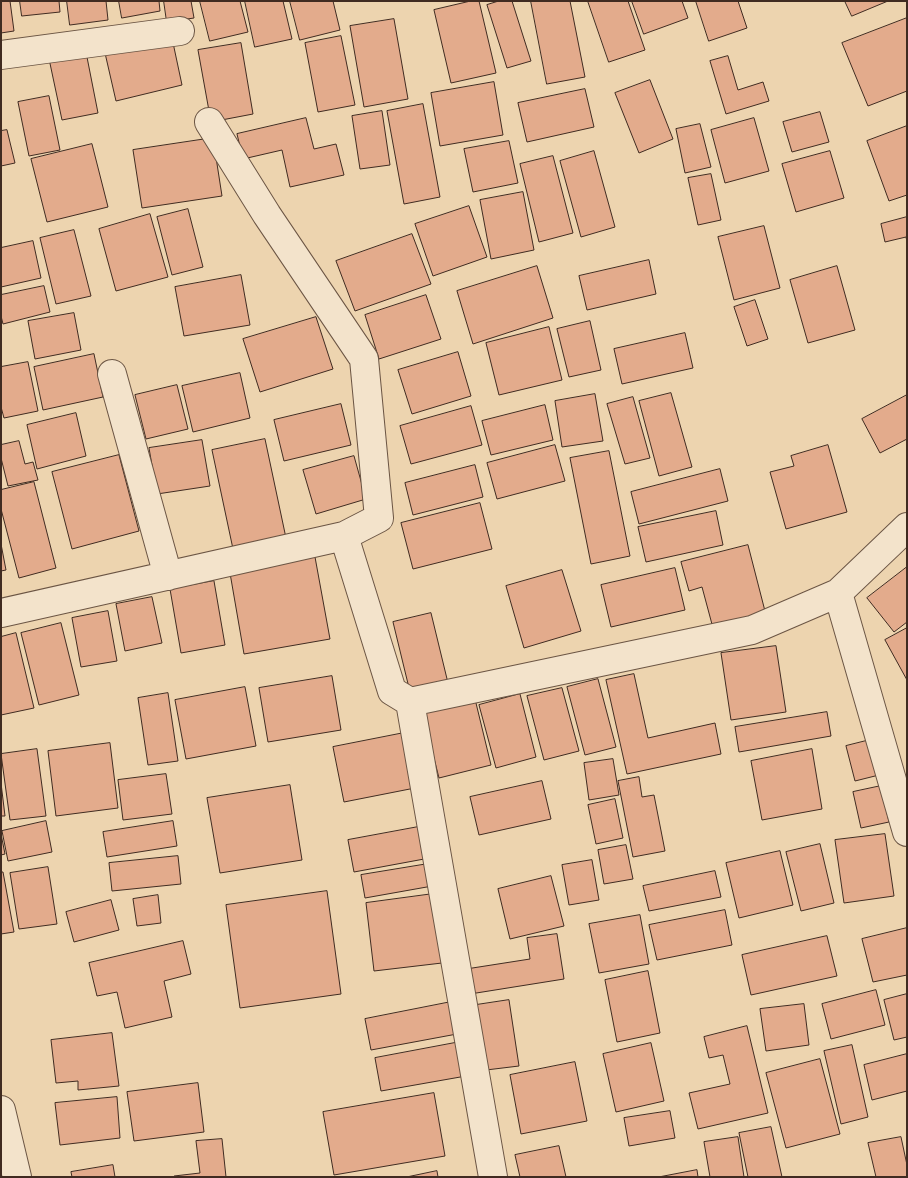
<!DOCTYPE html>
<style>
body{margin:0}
#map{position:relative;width:908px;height:1178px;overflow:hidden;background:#edd4af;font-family:"Libre Caslon Text",serif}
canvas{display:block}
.frame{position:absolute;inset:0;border:2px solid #402b21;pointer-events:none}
</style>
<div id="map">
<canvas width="908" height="1178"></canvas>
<div class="frame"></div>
</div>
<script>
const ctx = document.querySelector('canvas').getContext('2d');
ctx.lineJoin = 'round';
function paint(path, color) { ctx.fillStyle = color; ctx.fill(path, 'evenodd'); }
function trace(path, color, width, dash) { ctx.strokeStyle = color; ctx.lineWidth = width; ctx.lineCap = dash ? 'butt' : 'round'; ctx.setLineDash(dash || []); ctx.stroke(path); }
const building = new Path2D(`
 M1,1H10L14,31L1,33Z
 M20,1H59L60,12L22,16Z
 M67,1H106L108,20L70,25Z
 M119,1H159L160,11L122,18Z
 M164,1H191L194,18L167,22Z
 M200,1H240L248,32L210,41Z
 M245,1H283L292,39L255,47Z
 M290,1H333L340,30L300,40Z
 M471,1H479L496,73L451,83L434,10Z
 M499,1H512L531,61L507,68L487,5Z
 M531,1H570L585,77L547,84Z
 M588,1H628L645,50L609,62Z
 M632,1H682L688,18L644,34Z
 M696,1H738L747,28L709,41Z
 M845,1H888L852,16Z
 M907,18V91L868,106L842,43Z
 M394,19L408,99L364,107L350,26Z
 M341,36L355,105L318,112L305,43Z
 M172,38L182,85L116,101L105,53Z
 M241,43L253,114L211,122L198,50Z
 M85,47L98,113L62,120L48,54Z
 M728,56L738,90L763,82L769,101L726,114L710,61Z
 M650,80L673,139L639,153L615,93Z
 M494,82L503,135L440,146L431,93Z
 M585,89L594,127L527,142L518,103Z
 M49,96L60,150L29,156L18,102Z
 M423,104L440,197L404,204L387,111Z
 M382,111L390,165L360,169L352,116Z
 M820,112L829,142L792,152L783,122Z
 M306,118L314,149L336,144L344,175L290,187L282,150L243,159L237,134Z
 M754,118L769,171L725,183L711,130Z
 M700,124L711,167L685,173L676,129Z
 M907,126V195L889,201L867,141Z
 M7,130L15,163L1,166V131Z
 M213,138L222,196L142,208L133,150Z
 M509,141L518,183L473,192L464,149Z
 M92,144L108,207L47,222L31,159Z
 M594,151L615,227L581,237L560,161Z
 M830,151L844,198L796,212L782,164Z
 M553,156L573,233L539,242L520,164Z
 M711,174L721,220L698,225L688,178Z
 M523,192L534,250L491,259L480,200Z
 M469,206L487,257L433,276L415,224Z
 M188,209L203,267L172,275L157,217Z
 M150,214L168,277L116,291L99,229Z
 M907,217V242L906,237L885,242L881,224Z
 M764,226L780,288L734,300L718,237Z
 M74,230L91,296L56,304L40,238Z
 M412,234L431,284L355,311L336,261Z
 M33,241L41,278L1,287V248Z
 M649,260L656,294L587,310L579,276Z
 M537,266L553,318L473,344L457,291Z
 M837,266L855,330L808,343L790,280Z
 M241,275L250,325L184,336L175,287Z
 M44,286L50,312L3,324L1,316V295Z
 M426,295L441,339L379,359L365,315Z
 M755,300L768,339L747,346L734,307Z
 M74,313L81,350L35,359L28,321Z
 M316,317L333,369L260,392L243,339Z
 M590,321L601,370L569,377L557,329Z
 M549,327L562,380L499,395L486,343Z
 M685,333L693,368L622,384L614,349Z
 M458,352L471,396L412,414L398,370Z
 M94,354L103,397L43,410L34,367Z
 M28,362L38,411L4,418L1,407V367Z
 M240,373L250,418L193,432L182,386Z
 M177,385L188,429L146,439L135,395Z
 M671,393L692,467L659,476L639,401Z
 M595,394L603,441L562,447L555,401Z
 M907,395V439L880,453L862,419Z
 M633,397L650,458L625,464L607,404Z
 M341,404L351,445L284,461L274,420Z
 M545,405L553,440L491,455L482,421Z
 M471,406L482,445L411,464L400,426Z
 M76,413L86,456L37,469L27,425Z
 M265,439L286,538L233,549L212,450Z
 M202,440L210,486L157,494L149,448Z
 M19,441L25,464L33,462L38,480L8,486L1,458V445Z
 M555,445L565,481L497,499L487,463Z
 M828,445L847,512L786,529L770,472L794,466L791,456Z
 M609,451L630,556L591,564L570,458Z
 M119,455L139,531L72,549L52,472Z
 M354,456L366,499L316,514L303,470Z
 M475,465L483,497L413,515L405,483Z
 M720,469L728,501L639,524L631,492Z
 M34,482L56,568L19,578L1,509V490Z
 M480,503L492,549L413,569L401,523Z
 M716,511L723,545L646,562L638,527Z
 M1,544L6,570L1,571Z
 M748,545L766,615L713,628L702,587L689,591L681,562Z
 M315,557L330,639L244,654L230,573Z
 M907,567V622L894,632L867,598Z
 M675,568L685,610L611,627L601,585Z
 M562,570L581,631L524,648L506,586Z
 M214,581L225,645L181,653L170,589Z
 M152,597L162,643L125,651L116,604Z
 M108,611L117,661L81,667L72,618Z
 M431,613L448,683L410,692L393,622Z
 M61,623L79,695L39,705L21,633Z
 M907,628V680L885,640Z
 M16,633L34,708L1,715V637Z
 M776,646L786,712L731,720L721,653Z
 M634,674L648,738L715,723L721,754L627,774L606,680Z
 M332,676L341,730L268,742L259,688Z
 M598,679L616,747L585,755L567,687Z
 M245,687L256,746L186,759L175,700Z
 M562,688L579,751L544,760L527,696Z
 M168,693L178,761L148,765L138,698Z
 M520,694L536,757L496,768L479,705Z
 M475,699L491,765L439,778L422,711Z
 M827,712L831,736L739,752L735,727Z
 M409,732L420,787L344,802L333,747Z
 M870,740L879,775L855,781L846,746Z
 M110,743L118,808L56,816L48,751Z
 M37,749L46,816L10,820L1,754Z
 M812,749L822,809L762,820L751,761Z
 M613,759L619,795L589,800L584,763Z
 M166,774L172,814L123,820L118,780Z
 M639,777L642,797L654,795L665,851L633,857L618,781Z
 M542,781L551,819L479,835L470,797Z
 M1,783L5,816H1Z
 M290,785L302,860L220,873L207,798Z
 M881,786L889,822L861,828L853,792Z
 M615,799L623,838L596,844L588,805Z
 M46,821L52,852L8,861L2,831Z
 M173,821L177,846L107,857L103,832Z
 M429,825L435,857L354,872L348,840Z
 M1,834L5,854L1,855Z
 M885,834L894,896L844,903L835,840Z
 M820,844L834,903L801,911L786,852Z
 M626,845L633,879L604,884L598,850Z
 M780,851L793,905L739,918L726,863Z
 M178,856L181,884L112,891L109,863Z
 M592,860L599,900L569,905L562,865Z
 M434,863L438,885L365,898L361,875Z
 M48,867L57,924L19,929L10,873Z
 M715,871L721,897L649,911L643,886Z
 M1,872H3L14,932L1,934Z
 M551,876L564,926L510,939L498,889Z
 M327,891L341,994L240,1008L226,905Z
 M433,894L442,963L374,971L366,903Z
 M158,895L161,923L137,926L133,899Z
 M111,900L119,930L74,942L66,912Z
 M725,910L732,945L657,960L649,925Z
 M640,915L649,964L599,973L589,924Z
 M907,928V975L873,982L862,939Z
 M557,934L564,979L470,994L466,969L530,959L527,938Z
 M827,936L837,976L751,995L742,955Z
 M183,941L191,974L164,981L172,1017L125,1028L117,992L97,996L89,963Z
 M648,971L660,1033L617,1042L605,980Z
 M876,990L885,1025L831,1039L822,1004Z
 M907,994V1037L894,1040L884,1000Z
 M509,1000L519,1066L486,1070L476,1005Z
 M451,1002L457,1034L371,1050L365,1019Z
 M804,1004L809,1045L766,1051L760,1009Z
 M747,1026L768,1113L698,1129L689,1093L730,1084L723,1055L709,1058L704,1037Z
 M112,1033L119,1086L78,1090V1081L56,1083L51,1040Z
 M460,1042L466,1076L381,1091L375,1058Z
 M651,1043L664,1101L616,1112L603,1054Z
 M852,1045L868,1117L841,1124L824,1051Z
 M907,1054V1091L872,1100L864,1065Z
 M820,1059L840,1134L786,1148L766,1073Z
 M575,1062L587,1121L521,1134L510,1075Z
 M198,1083L204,1132L134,1141L127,1092Z
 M434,1093L445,1156L334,1175L323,1112Z
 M117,1097L120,1138L60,1145L55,1103Z
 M670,1111L675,1138L629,1146L624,1118Z
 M771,1127L782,1177H748L739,1133Z
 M738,1137L744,1177H710L704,1142Z
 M901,1137L907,1165V1177H876L868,1143Z
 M222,1139L226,1177H174V1176L200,1173L196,1141Z
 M559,1146L566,1177H520L515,1155Z
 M113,1165L115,1177H72L71,1172Z
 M697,1170L698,1177H659Z
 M437,1171L438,1177H407Z`);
const minor = new Path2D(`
 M1,55L180,31
 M112,374L168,576
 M907,527L838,593L907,832
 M344,536L392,691L410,702L493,1177
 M1,613L344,536L379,518L364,359L267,215L209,122
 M410,702L752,630L838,593
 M1,1110L17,1177`);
paint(building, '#e3ab8c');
trace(building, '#402b21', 1);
trace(minor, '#6b5544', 30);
trace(minor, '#f3e3cb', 28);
</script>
